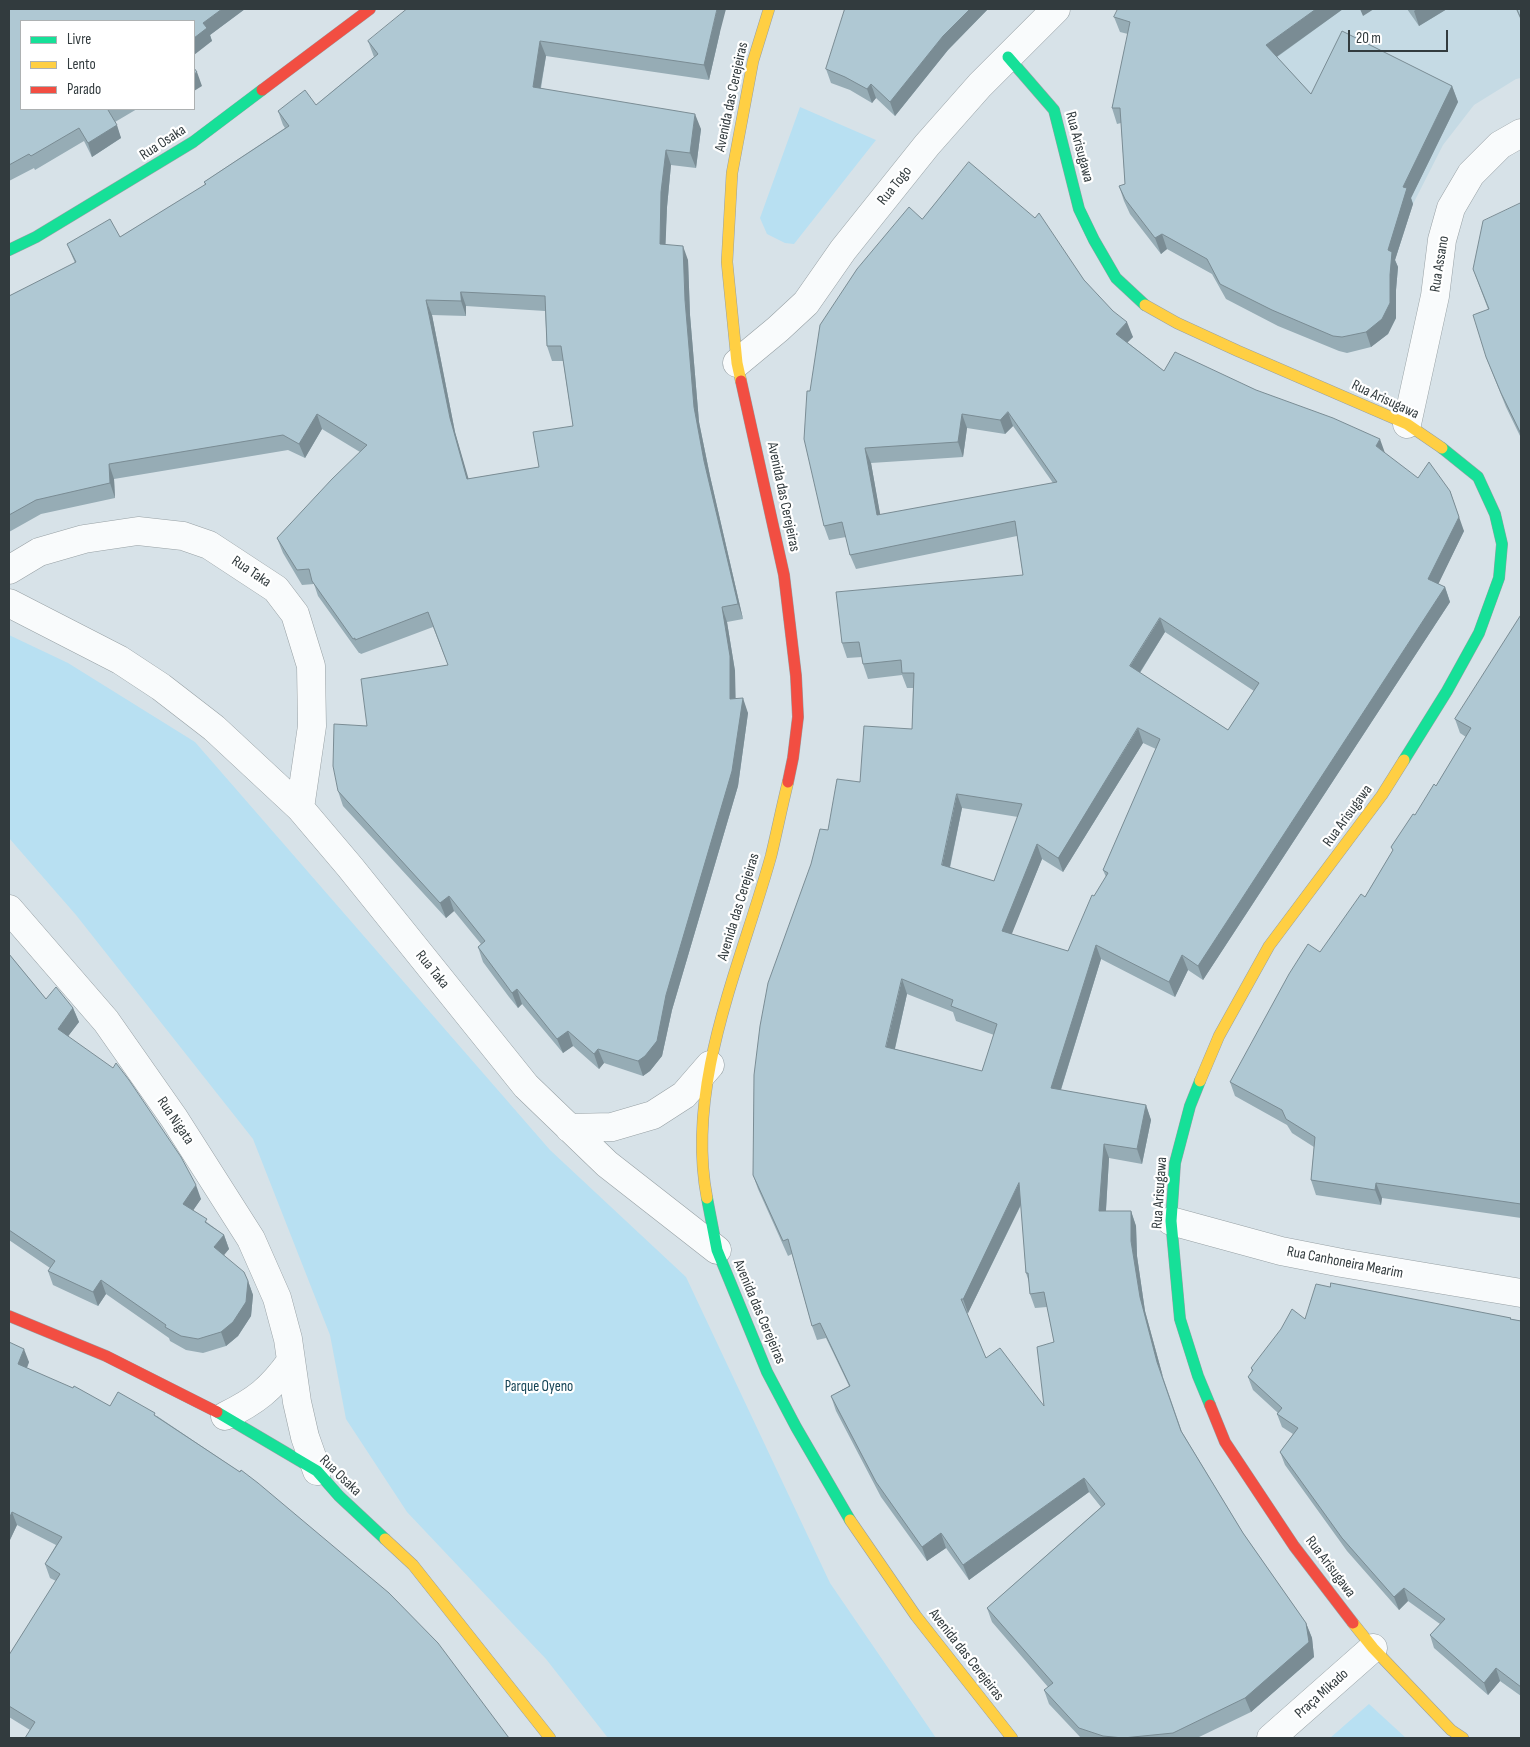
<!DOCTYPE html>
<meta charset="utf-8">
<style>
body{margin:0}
#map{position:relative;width:1530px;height:1747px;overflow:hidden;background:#d7e2e8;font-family:"Sofia Sans Condensed",sans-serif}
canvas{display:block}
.frame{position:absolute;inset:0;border:10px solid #323b3e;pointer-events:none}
.legend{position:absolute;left:20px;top:20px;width:175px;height:90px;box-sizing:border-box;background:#fff;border:1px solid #adb1b2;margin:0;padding:6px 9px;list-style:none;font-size:15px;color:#323b3e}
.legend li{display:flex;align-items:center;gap:10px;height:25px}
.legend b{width:25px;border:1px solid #adb1b2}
.scale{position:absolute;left:1348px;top:30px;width:100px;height:22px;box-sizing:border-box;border:2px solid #323b3e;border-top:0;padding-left:6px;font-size:15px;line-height:18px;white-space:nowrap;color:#323b3e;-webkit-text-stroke:4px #fff;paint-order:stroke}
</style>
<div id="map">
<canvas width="1530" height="1747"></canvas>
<div class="frame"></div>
<ul class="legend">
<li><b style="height:6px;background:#16e098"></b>Livre</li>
<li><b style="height:6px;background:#ffcf43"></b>Lento</li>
<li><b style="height:6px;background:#f24e42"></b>Parado</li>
</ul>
<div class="scale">20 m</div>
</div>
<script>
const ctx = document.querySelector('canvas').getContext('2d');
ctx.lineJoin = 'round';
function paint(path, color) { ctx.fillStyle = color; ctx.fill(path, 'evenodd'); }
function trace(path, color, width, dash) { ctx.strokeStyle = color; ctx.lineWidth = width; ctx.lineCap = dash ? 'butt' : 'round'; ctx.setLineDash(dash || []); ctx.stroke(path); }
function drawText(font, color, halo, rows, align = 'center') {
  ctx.font = font + ' "Sofia Sans Condensed",sans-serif'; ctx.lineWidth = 4.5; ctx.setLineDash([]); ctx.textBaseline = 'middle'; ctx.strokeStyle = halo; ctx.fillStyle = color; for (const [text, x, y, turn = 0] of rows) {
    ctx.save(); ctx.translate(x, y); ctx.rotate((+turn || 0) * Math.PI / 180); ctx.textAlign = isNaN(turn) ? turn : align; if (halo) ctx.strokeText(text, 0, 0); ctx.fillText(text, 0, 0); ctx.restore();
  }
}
const built = new Path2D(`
 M1227,9H1516L1521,21V78L1516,79L1474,105L1443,145L1413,204L1284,154Z`);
const green = new Path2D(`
 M800,107L876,140L794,244L785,243L767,234L760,218Z
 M9,635L68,663L195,742L550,1150L686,1277L830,1583L936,1738H608L546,1659L407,1512L346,1419L330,1335L253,1139L76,915L9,838Z
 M1369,1704L1406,1738H1330Z`);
const street = new Path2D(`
 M737,363L778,329L806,303L843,250L927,145L980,85L1056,9
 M1407,424L1435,296L1442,240L1451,208L1471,174L1500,145L1521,133
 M9,570L39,552L84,539L138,531L183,536L209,545L276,589L295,614L311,666L312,726L300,808
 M9,603L120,660L161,687L214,728L300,808L350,867L526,1086L607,1164L717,1250
 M9,909L106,1021L174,1118L251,1239L277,1298L288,1339L297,1402L305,1437L317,1471
 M569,1128L612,1127L653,1115L684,1095L710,1065
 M1171,1221L1281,1251L1342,1263L1521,1293
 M225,1416C256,1401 271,1389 291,1361
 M1271,1738L1373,1648`);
const fast = new Path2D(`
 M1008,57L1054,110L1079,209L1094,240L1116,278L1145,305
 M9,250L36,237L193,142L262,90
 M1404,760L1447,691L1479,633L1499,578L1502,544L1495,514L1478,477L1442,448
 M1200,1081L1190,1106L1175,1163L1171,1221L1180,1319L1198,1376L1210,1405
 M707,1198L717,1250L767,1372L796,1427L850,1520
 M217,1412L317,1471L339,1496L385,1539`);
const slow = new Path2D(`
 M1145,305L1177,323L1238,351L1407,424L1442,448
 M741,381L737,363L727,262L732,173L753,61L769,9
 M1200,1081L1219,1036L1269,946L1382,795L1404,760
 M707,1198C685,1084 741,964 771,856C777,831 782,806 788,782
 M850,1520L916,1616L1012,1738
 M385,1539L413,1565L550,1738
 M1353,1623L1373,1648L1451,1730L1463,1738`);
const jam = new Path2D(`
 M262,90L370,9
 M741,381L784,575L796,676L798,717L793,758L788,782
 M9,1316L106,1356L217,1412
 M1210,1405L1225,1442L1294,1546L1353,1623`);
const wall = new Path2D(`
 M9,9H245L210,35L212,41L21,109H137L115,122L121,138L92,157L84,141L35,170L34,168L9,181Z
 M845,9H988L948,50L895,116L876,98L872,103L850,90L831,83L826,69Z
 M1236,9H1343L1277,57L1311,94L1452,86L1458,102L1411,198L1413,204L1395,260L1398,267L1396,290V318L1388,334L1371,347L1347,353L1339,351L1278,326L1226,299L1212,274L1167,249L1161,254L1130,214L1124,201L1119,186L1125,184L1121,123L1117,124L1112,108L1128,34L1120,32L1114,17Z
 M1407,9H1447L1419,26Z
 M1516,9H1521V21Z
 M720,32L709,80L546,56L541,88L701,129L696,168L671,165L667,207L665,245L688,260L690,315L699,422L710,476L743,619L727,622L735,671V698L748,713L738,786L672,1010L662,1056L650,1071L643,1076L604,1063L599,1069L573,1046L563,1053L522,1004L518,1008L509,997L483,962L478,947L481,944L454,911L446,918L343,806L338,791L367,726L448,665L433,627L361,654L360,653H359L318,596L314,584L302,585L283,553L277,538L360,452L322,429L305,458L288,450L114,479L115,498L41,514L9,532V296L75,263L67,244L120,237L205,185L204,182L285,128L283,125L278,111L316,105L374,57L368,41ZM466,306L545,311L547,346L552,361H563L573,426L539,467L468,479L455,432L432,315L466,316Z
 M1521,203V438L1506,407L1486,357L1488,309L1473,269Z
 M922,219L1084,280L1133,337L1127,342L1164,371L1385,453L1464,531L1438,584L1445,587L1450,602L1203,980L1188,970L1175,997L1101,959L1061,1090L1146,1105L1151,1120L1142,1164L1109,1158L1106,1211H1131L1136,1226L1137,1256L1145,1311L1163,1377L1182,1432L1243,1533L1306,1623L1312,1638L1314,1657L1251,1712L1197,1738H1081L1049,1704L1044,1690L1048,1687L992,1622L987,1608L1101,1507L1089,1492L969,1580L946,1548L927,1561L881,1497L836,1411L831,1396L849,1386L826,1338L817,1340L812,1326L792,1254L788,1256L758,1189L753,1175L828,830L860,782L912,729L913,688H907L902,675L868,679L863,664L862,657L847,658L842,643L1023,575L1017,536L856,569L850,555L846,537L829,540L824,526L810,391ZM1013,426L1053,483L880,515L871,463L963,457L967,428L1005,434ZM1165,632L1254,691L1228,730L1140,673ZM1143,743L1156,749L1103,870L1106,877L1094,896L1068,951L1011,934L1042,859L1063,872ZM962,808L1018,817L994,881L950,868ZM907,994L953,1012L956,1021L994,1035L982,1071L895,1049ZM1021,1205L1026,1273L1029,1282L1030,1294L1035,1308L1047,1307L1054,1342L1044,1406L986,1358L967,1313H968Z
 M1521,615V1218L1382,1198L1381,1205L1316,1195L1311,1180L1314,1147L1292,1133L1287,1125L1235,1096L1230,1082L1320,952L1365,897L1393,850L1391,847L1415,815L1436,786L1466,737L1460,733L1455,719Z
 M9,954L46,999L73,1008L79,1022L68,1036L201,1199L193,1210L208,1223L224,1235L229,1249L224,1255L248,1281L253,1295L251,1316L238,1336L226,1346L203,1353L186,1350L170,1341L169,1338L106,1294L98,1306L53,1285L48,1271L50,1268L9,1240Z
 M1330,1287L1511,1318V1319L1521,1321V1696L1500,1681L1488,1695L1434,1648L1430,1635L1440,1624L1408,1601L1399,1610L1347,1551L1285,1465L1280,1452L1293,1434L1282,1427L1277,1414L1278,1413L1253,1390L1248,1377L1252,1372L1251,1368L1305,1319Z
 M9,1342L29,1362L27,1368L110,1406L157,1416L240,1472L30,1730L9,1717V1655L56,1581L50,1578L45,1564L56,1545L17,1525L9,1542Z`);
const shadedWall = new Path2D(`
 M222,9H245L210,35L212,41L194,55V38L203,23Z
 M717,9H726L720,32L709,80L704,65Z
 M970,9H988L948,50L895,116L890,102L943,36Z
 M1316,9H1343L1272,60L1266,45Z
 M1360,9H1374L1363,16Z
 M1417,9H1447L1419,26L1414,11Z
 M540,41L546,56L538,101L533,87Z
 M197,72L202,86L194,91V74Z
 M871,84L876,98L872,103L867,89Z
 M1452,86L1458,102L1411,198L1413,204L1395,260L1398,267L1396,290V318L1388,334L1371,347L1366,332L1388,250L1403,187Z
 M695,114L701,129L696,168L690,153Z
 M117,125L121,138L92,157L88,143Z
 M666,150L671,165L667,207L665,259L660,244L661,192Z
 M1162,234L1167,249L1161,254L1155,238Z
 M683,246L688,260L690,315L699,422L710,476L743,619L738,604L704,461L694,407L685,300Z
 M461,292L466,306V316L461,301Z
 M426,300L432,315L455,432L473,494L467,479L450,418Z
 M1127,322L1133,337L1122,348L1116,334Z
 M1008,412L1013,426L1005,434L1000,420Z
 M317,414L322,429L305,458L299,444Z
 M962,414L967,428L963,457L958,442Z
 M1380,439L1385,453L1376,446Z
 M865,448L871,463L883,530L877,515Z
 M109,464L114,479L115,498L110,483Z
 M1450,491L1464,531L1434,593L1428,579Z
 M1445,587L1450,602L1203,980L1198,966Z
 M722,607L727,622L735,671L736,713L730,699Z
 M1160,618L1165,632L1135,680L1130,666Z
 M743,698L748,713L738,786L672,1010L662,1056L650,1071L643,1076L638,1061L666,995Z
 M1138,728L1143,743L1063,872L1058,858Z
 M957,794L962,808L947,880L942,865Z
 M1037,844L1042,859L1007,946L1002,931Z
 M449,896L454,911L446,918L440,903Z
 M1096,945L1101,959L1057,1102L1051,1088Z
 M1182,955L1188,970L1175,997L1169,982Z
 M902,979L907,994L892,1061L886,1047Z
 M517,989L522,1004L518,1008L512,993Z
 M73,1008L79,1022L63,1043L58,1029Z
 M568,1031L573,1046L563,1053L557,1039Z
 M598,1049L604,1063L599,1069L594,1054Z
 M1146,1105L1151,1120L1142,1164L1137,1149Z
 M1104,1144L1109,1158L1105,1225L1099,1211Z
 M1019,1183L1024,1198L968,1313L963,1299Z
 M1376,1183L1382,1198L1381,1205L1375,1190Z
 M196,1185L201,1199L188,1218L183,1204Z
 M1131,1211L1136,1226L1137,1256L1145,1311L1163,1377L1157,1362L1140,1297L1131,1241Z
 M224,1235L229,1249L219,1261L214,1247Z
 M101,1280L106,1294L98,1306L93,1292Z
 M248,1281L253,1295L251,1316L238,1336L226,1346L221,1332Z
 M24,1349L29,1362L23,1377L18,1364Z
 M1084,1478L1089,1492L969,1580L963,1565Z
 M12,1512L17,1525L9,1542V1519Z
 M941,1533L946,1548L927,1561L922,1547Z
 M1404,1588L1408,1601L1399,1610L1394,1597Z
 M1306,1623L1312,1638L1314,1657L1251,1712L1245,1698Z
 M1496,1668L1500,1681L1488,1695L1484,1683Z`);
const building = new Path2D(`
 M9,9H222L203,23L207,28L194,38V21H21V109H109L108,110L117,125L88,143L79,128L31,156L29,154L9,165Z
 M407,9H717L704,65L540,41L533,87L695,114L690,153L666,150L661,192L660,244L683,246L685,300L694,407L704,461L738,604L722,607L730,656V699L743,698L732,771L666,995L657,1041L645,1056L638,1061L598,1049L594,1054L568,1031L557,1039L517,989L512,993L504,982L478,947L485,941L449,896L440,903L338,791L333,766L334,724L367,726L361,679L448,665L428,612L355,640V638L353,639L312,581L309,569L297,570L277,538L332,479L367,445L317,414L299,444L283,435L109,464L110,483L36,500L9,515V296L76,262L67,244L110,219L120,237L206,184L204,182L289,126L278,111L305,90L316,105L378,54L368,41ZM461,292L545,296L547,346H561L573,426L533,432L539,467L467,479L450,418L426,300L461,301Z
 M845,9H970L943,36L890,102L871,84L867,89L845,77L826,69Z
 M1118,9H1316L1266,45L1311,94L1342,31L1452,86L1403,187L1407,188L1388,250L1392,252L1390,275V303L1382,319L1366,332L1342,337L1333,336L1272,310L1220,284L1207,259L1162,234L1155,238L1125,199L1119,186L1125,184L1120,108H1112L1130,22L1114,17Z
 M1517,9H1521V18Z
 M194,68L197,72L194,74Z
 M969,162L1035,218L1039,213L1084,280L1113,311L1127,322L1116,334L1164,371L1175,352L1256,390L1333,418L1380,439L1376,446L1418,478L1429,462L1450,491L1459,517L1428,579L1445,587L1198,966L1182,955L1169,982L1096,945L1051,1088L1146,1105L1137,1149L1104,1144L1099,1211H1131V1241L1140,1297L1157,1362L1181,1431L1243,1533L1306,1623L1309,1642L1245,1698L1173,1733L1123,1738L1103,1736L1079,1728L1044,1690L1053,1683L987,1608L1105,1504L1084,1478L963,1565L941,1533L922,1547L876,1482L831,1396L850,1386L820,1323L812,1326L788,1239L783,1241L753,1175L754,1075L760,1026L768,983L811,864L820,829L828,830L837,779L860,782L864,726L912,729L914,673H902L901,660L863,664L859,642L842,643L836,592L1023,575L1015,521L850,555L842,522L824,526L804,439L807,391H810L820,325L857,269L909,207L922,219ZM1008,412L1057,482L877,515L865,448L958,442L962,414L1000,420ZM1160,618L1259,683L1228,730L1130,666ZM1138,728L1160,739L1103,870L1108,873L1094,896L1092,895L1068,951L1002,931L1037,844L1058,858ZM957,794L1022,804L994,881L942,865ZM902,979L953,1000L951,1006L997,1024L982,1071L886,1047ZM1019,1183L1026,1273H1028L1030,1294L1044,1292L1054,1342L1037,1347L1044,1406L1000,1348L986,1358L961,1299H963Z
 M1521,203V434L1501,393L1486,357L1473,315L1489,309L1473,269L1483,221Z
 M1521,615V1204L1376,1183L1375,1190L1311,1180L1315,1137L1286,1119L1282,1110L1230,1082L1289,974L1308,944L1320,952L1361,894L1365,897L1393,850L1391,847L1413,814L1415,815L1434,784L1436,786L1471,728L1455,719Z
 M9,954L46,999L56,987L73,1008L58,1029L113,1068L116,1063L129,1080L181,1157L196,1185L183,1204L207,1219L205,1222L224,1235L214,1247L244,1272L248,1281L246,1302L233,1322L221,1332L198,1339L181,1336L165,1327L166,1325L101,1280L93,1292L48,1271L55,1261L9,1230Z
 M1331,1283L1511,1318L1510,1319L1521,1321V1687L1496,1668L1484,1683L1430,1635L1445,1619L1404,1588L1394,1597L1342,1538L1280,1452L1298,1428L1277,1414L1282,1408L1248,1377L1253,1370L1251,1368L1281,1329L1292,1309L1305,1319L1316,1284L1330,1287Z
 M9,1342L24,1349L18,1364L73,1388L74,1386L110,1406L118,1392L155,1413L154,1415L240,1472L241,1470L258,1483L389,1593L438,1643L509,1738H25L35,1722L9,1706V1655L60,1574L45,1564L62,1537L12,1512L9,1519Z`);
const streetNames = [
 ["Avenida das Cerejeiras",732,97,-78],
 ["Rua Osaka",163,143,-33],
 ["Rua Arisugawa",1079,147,75],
 ["Rua Togo",895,186,-51],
 ["Rua Assano",1440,264,-81],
 ["Rua Arisugawa",1385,400,25],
 ["Avenida das Cerejeiras",783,497,78],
 ["Rua Taka",251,572,34],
 ["Rua Arisugawa",1348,816,-54],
 ["Avenida das Cerejeiras",739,907,-73],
 ["Rua Taka",432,970,51],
 ["Rua Nigata",175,1121,56],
 ["Rua Arisugawa",1160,1193,-86],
 ["Rua Canhoneira Mearim",1345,1263,11],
 ["Avenida das Cerejeiras",759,1312,67],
 ["Rua Osaka",340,1476,44],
 ["Rua Arisugawa",1330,1567,53],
 ["Avenida das Cerejeiras",966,1655,52],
 ["Praça Mikado",1322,1694,-42]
];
const parkNames = [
 ["Parque Oyeno",539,1387]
];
paint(built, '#c5dae4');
paint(green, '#b8e0f2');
trace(street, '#97a0a4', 29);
trace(fast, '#97a0a4', 12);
trace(slow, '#97a0a4', 12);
trace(jam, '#97a0a4', 12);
trace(street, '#f9fbfc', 28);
trace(fast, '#16e098', 11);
trace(slow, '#ffcf43', 11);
trace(jam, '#f24e42', 11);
paint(wall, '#96acb5');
paint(shadedWall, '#7a8c94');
paint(building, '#afc8d3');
trace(building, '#7a8c94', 1);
drawText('15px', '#323b3e', '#fff', streetNames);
drawText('15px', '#154456', '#fff', parkNames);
</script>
